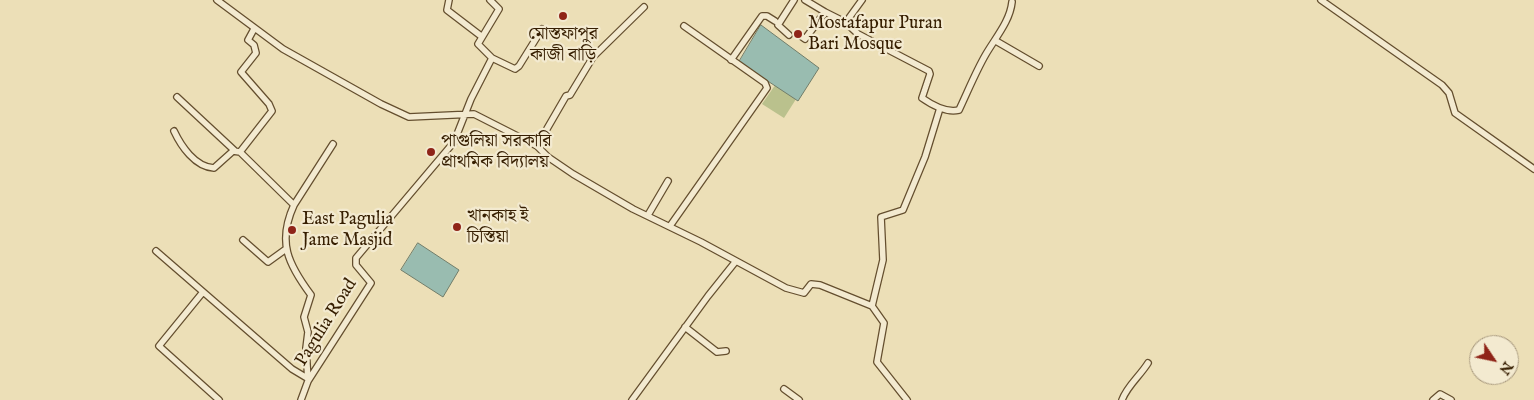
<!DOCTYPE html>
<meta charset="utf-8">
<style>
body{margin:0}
#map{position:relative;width:1534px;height:400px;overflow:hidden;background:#ecdfb7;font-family:"IM FELL English",serif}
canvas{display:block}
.north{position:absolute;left:1469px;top:335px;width:50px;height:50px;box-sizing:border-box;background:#f3ead0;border:1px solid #a7987d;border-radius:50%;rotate:124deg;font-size:14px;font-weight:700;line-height:20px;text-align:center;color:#361e01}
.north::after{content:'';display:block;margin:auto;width:18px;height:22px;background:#8f2418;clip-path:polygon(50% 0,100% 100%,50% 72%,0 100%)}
</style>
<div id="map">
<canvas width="1534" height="400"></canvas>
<div class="north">N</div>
</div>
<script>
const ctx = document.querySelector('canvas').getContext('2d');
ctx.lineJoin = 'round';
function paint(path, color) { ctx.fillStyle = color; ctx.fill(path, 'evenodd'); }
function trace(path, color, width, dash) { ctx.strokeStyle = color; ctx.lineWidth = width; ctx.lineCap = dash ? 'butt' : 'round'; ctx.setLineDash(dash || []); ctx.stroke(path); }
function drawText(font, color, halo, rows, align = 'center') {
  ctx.font = font + ' "IM FELL English","Noto Serif Bengali",serif'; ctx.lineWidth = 4.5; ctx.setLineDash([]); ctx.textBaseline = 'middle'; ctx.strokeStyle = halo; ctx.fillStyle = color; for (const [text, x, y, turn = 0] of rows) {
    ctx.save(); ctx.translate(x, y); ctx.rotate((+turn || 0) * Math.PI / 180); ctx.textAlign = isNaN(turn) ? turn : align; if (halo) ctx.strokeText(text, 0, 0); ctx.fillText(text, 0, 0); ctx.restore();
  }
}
const green = new Path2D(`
 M778,81L798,96L784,118L762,104Z`);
const water = new Path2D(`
 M761,25L819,68L798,101L739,62Z
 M418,243L459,270L443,297L401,270Z`);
const minor = new Path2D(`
 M217,0L283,49L381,104L409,117L474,114L537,146L548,157L573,174L633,209L701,242L786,288L804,293L811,284L820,285L872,306
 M449,0L447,10L481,36
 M490,0L499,9L478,44L492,58L515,69L519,66L542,29
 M805,0L825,12
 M1321,0L1442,85L1449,93L1455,113L1534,169
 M846,22L862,0
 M254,29L248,40L254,45L256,53L241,72L269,104L272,111L240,152L294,205C277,242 288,264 311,295L304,317L308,332L306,348L308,381
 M798,34L805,39L825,12L845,22L858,34L929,71L930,74L922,98C932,105 947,113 959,110C968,91 976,71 986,54C996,37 1010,21 1012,2
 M789,35L778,25L794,0
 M996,41L1039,66
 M731,60L762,16H767L775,21
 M177,97L235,151
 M174,131C181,146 195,167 214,168L233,151L240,152
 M537,146L566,96L570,95L593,57L644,7
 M294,205L333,144
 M648,215L668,181
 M670,226L767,88L765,83L684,26
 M243,240L268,262L286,249
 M156,251L292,369L307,378
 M203,292L159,346L219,400
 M872,306L883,260L881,217L903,210L925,157L940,108
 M872,306L884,323L877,362L907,400
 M685,327L717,352L726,351
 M784,389L799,400
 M301,400L308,381L371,283L356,265V258L454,142L471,99L492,58
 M632,400L708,296L736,261
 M1122,400C1127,386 1140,376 1148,363
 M1433,400L1440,394L1451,400`);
const markers = [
 [563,16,5,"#8f2418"],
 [798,34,5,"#8f2418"],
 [431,152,5,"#8f2418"],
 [457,227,5,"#8f2418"],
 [292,230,5,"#8f2418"]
];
const poiNames = [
 ["Mostafapur Puran",808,24],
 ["Bari Mosque",808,45],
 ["মোস্তফাপুর",563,35,"center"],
 ["কাজী বাড়ি",563,56,"center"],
 ["পাগুলিয়া সরকারি",441,142],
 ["প্রাথমিক বিদ্যালয়",441,163],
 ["খানকাহ ই",467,217],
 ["চিস্তিয়া",467,238],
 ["East Pagulia",302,220],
 ["Jame Masjid",302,241]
];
const streetNames = [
 ["Pagulia Road",327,323,-58]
];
paint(green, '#bac18d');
paint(water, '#99bcb0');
trace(water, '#717d6a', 1);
trace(minor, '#644e2e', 8);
trace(minor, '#f3ead0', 5.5);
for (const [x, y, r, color] of markers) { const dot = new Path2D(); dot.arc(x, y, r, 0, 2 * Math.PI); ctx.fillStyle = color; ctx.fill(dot); trace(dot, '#f3ead0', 2); }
drawText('18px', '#361e01', '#f3ead0', poiNames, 'left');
drawText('18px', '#361e01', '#f3ead0', streetNames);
</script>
